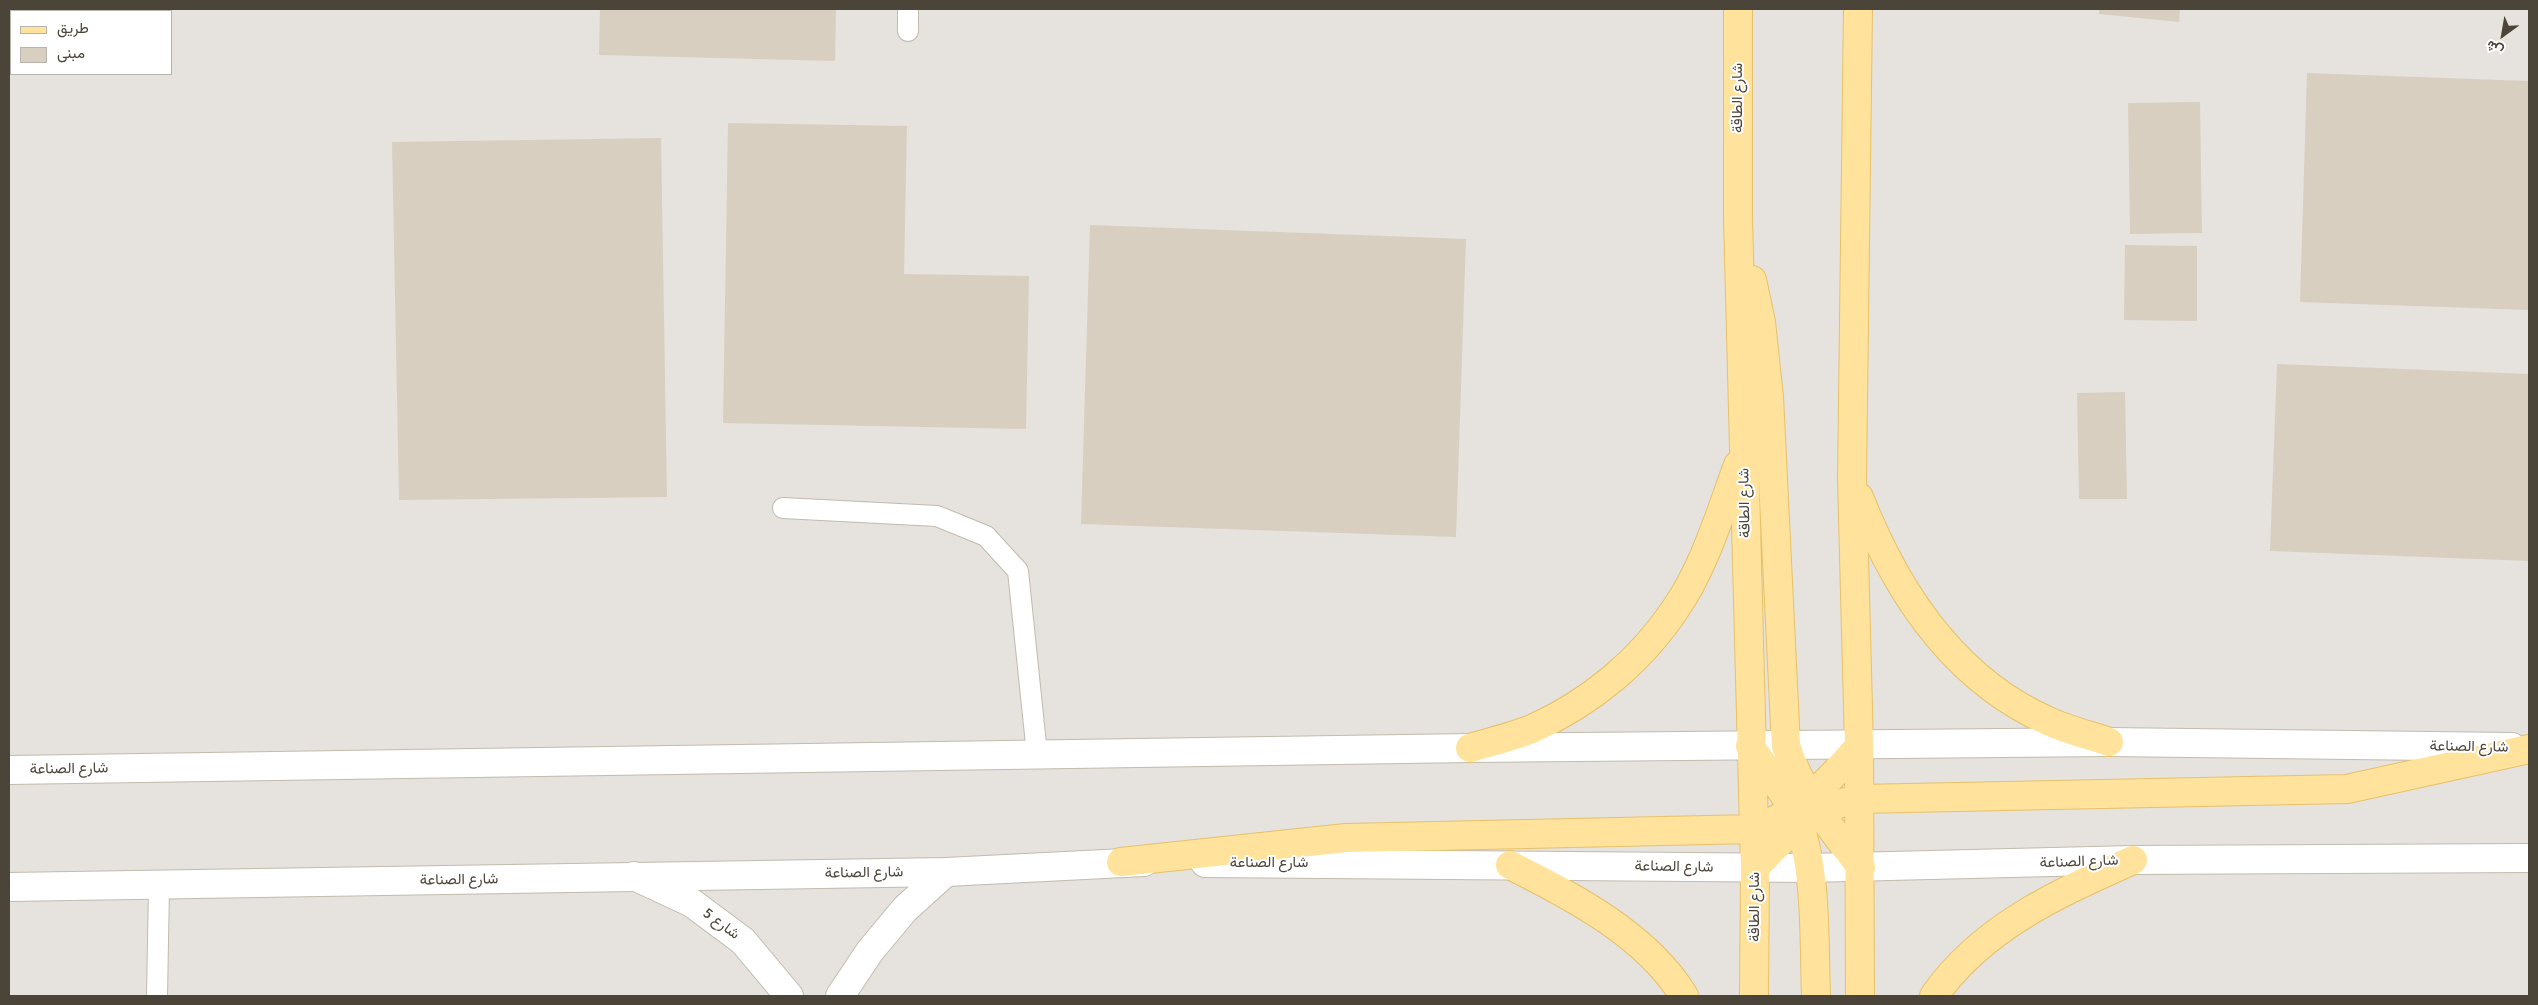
<!DOCTYPE html>
<meta charset="utf-8">
<style>
body{margin:0}
#map{position:relative;width:2538px;height:1005px;overflow:hidden;background:#f6f3ec;font-family:Signika,Vazirmatn,sans-serif}
canvas{display:block}
.frame{position:absolute;inset:0;border:10px solid #4b4439;pointer-events:none}
.legend{position:absolute;left:10px;top:10px;width:162px;height:65px;box-sizing:border-box;background:#fff;border:1px solid #b7b4b0;margin:0;padding:6px 9px;list-style:none;font-size:15px;color:#4b4439}
.legend li{display:flex;align-items:center;gap:10px;height:25px}
.legend b{width:25px;border:1px solid #b7b4b0}
.north{position:absolute;left:2478px;top:10px;width:50px;height:50px;-webkit-text-stroke:4px #fff;paint-order:stroke;rotate:212deg;font-size:14px;font-weight:700;line-height:20px;text-align:center;color:#4b4439}
.north::after{content:'';display:block;margin:auto;width:18px;height:22px;background:#4b4439;clip-path:polygon(50% 0,100% 100%,50% 72%,0 100%)}
</style>
<div id="map">
<canvas width="2538" height="1005"></canvas>
<div class="frame"></div>
<ul class="legend">
<li><b style="height:6px;background:#ffe39c"></b>طريق</li>
<li><b style="height:14px;background:#d8cfc1"></b>مبنى</li>
</ul>
<div class="north">ش</div>
</div>
<script>
const ctx = document.querySelector('canvas').getContext('2d');
ctx.lineJoin = 'round';
function paint(path, color) { ctx.fillStyle = color; ctx.fill(path, 'evenodd'); }
function trace(path, color, width, dash) { ctx.strokeStyle = color; ctx.lineWidth = width; ctx.lineCap = dash ? 'butt' : 'round'; ctx.setLineDash(dash || []); ctx.stroke(path); }
function drawText(font, color, halo, rows, align = 'center') {
  ctx.font = font + ' Signika,Vazirmatn,sans-serif'; ctx.lineWidth = 4; ctx.setLineDash([]); ctx.textBaseline = 'middle'; ctx.strokeStyle = halo; ctx.fillStyle = color; for (const [text, x, y, turn = 0] of rows) {
    ctx.save(); ctx.translate(x, y); ctx.rotate((+turn || 0) * Math.PI / 180); ctx.textAlign = isNaN(turn) ? turn : align; if (halo) ctx.strokeText(text, 0, 0); ctx.fillText(text, 0, 0); ctx.restore();
  }
}
const industrial = new Path2D(`
 M9,9H2529V996H9ZM11,11H171V74H11Z`);
const building = new Path2D(`
 M600,9H836L835,61L599,55Z
 M2099,9H2180L2179,22L2099,14Z
 M2307,73L2529,81V310L2300,302Z
 M2200,102L2202,233L2130,234L2128,103Z
 M728,123L907,126L904,274L1029,276L1026,429L723,423Z
 M661,138L667,497L399,500L392,142Z
 M1090,225L1466,239L1456,537L1081,524Z
 M2125,245L2197,246V321L2124,320Z
 M2277,364L2529,374V561L2270,551Z
 M2125,392L2127,499H2079L2077,393Z`);
const service = new Path2D(`
 M908,31V9
 M783,508L937,516L986,536L1018,571L1037,754
 M157,996L159,886`);
const minor = new Path2D(`
 M634,876L692,903L743,941L789,996
 M840,996L870,951L905,909L946,872`);
const tertiary = new Path2D(`
 M9,770L1470,748L2109,742L2512,747
 M1205,863L1809,868L2133,860L2529,858
 M9,887L946,872L1144,862`);
const primary = new Path2D(`
 M1738,9V219L1755,868L1754,996
 M1858,9L1852,479L1859,746L1860,996
 M1752,280L1761,322L1769,397L1786,746C1800,791 1832,830 1861,867
 M1859,497C1895,589 1953,679 2048,721C2067,730 2089,735 2109,742
 M1750,746C1767,771 1789,797 1799,824C1817,873 1814,944 1816,996
 M1470,748C1490,742 1512,737 1532,729C1590,703 1641,661 1676,608C1704,568 1721,511 1738,465
 M1121,862L1346,838L1753,829C1798,815 1829,781 1859,746
 M1510,865C1572,896 1647,935 1684,996
 M1755,868C1785,835 1813,806 1859,799L2347,789L2529,749
 M1934,996C1982,927 2059,893 2133,860`);
const streetNames = [
 ["شارع الطاقة",1738,98,-90],
 ["شارع الطاقة",1745,503,-91],
 ["شارع الصناعة",2469,747,1],
 ["شارع الصناعة",69,769,-1],
 ["شارع الصناعة",2079,862,-2],
 ["شارع الصناعة",1269,863],
 ["شارع الصناعة",1674,867,1],
 ["شارع الصناعة",864,873,-1],
 ["شارع الصناعة",459,880,-1],
 ["شارع الطاقة",1755,907,-90],
 ["شارع 5",721,924,37]
];
paint(industrial, '#e6e2dd');
paint(building, '#d8cfc1');
trace(service, '#c2bbae', 22);
trace(minor, '#c2bbae', 30);
trace(tertiary, '#c2bbae', 30);
trace(primary, '#e6c16a', 30);
trace(service, '#fff', 20);
trace(minor, '#fff', 28);
trace(tertiary, '#fff', 28);
trace(primary, '#ffe39c', 28);
drawText('15px', '#4b4439', '#fff', streetNames);
</script>
